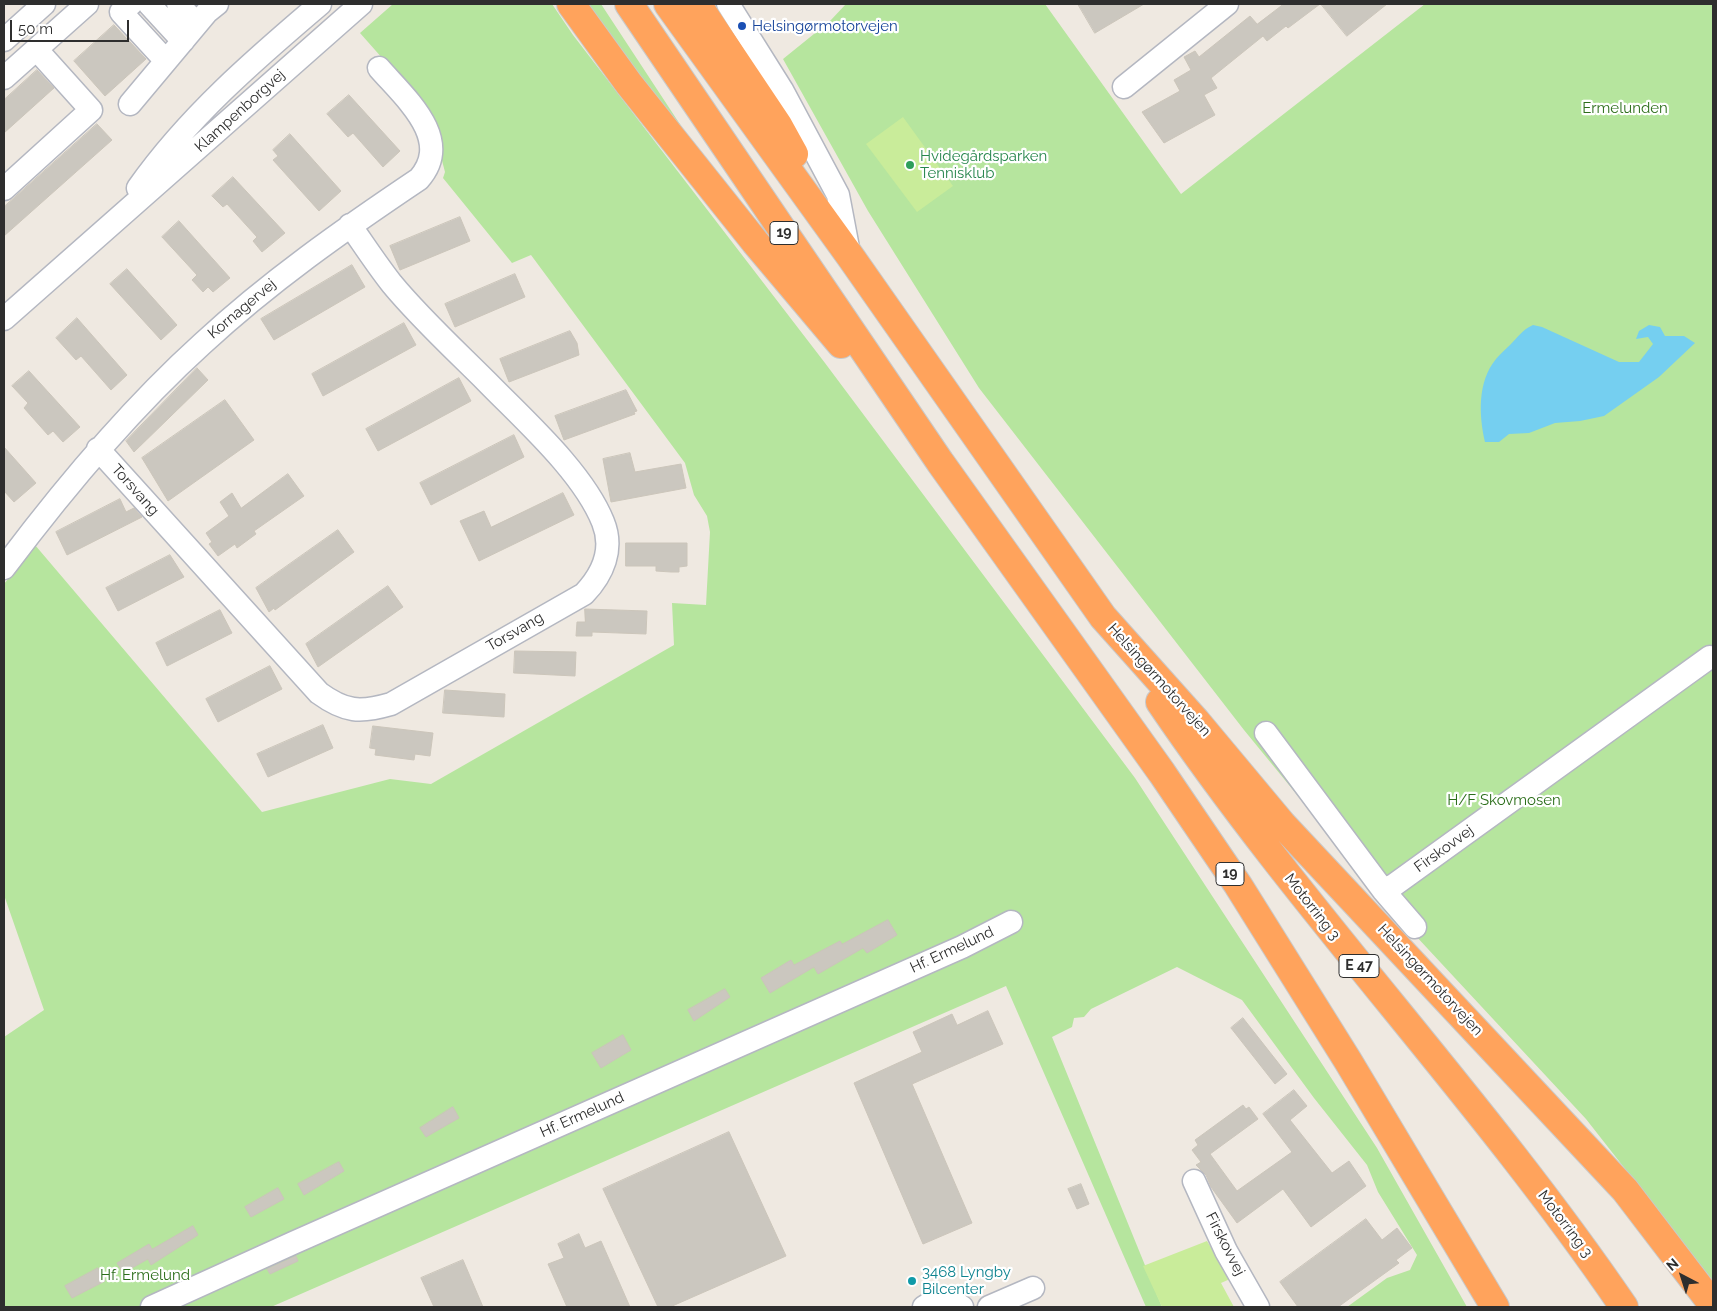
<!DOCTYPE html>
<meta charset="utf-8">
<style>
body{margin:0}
#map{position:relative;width:1717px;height:1311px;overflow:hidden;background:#efe9e1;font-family:Raleway,sans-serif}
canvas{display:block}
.frame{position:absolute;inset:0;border:5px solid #2e2e2e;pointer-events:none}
.north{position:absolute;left:1657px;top:1251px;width:50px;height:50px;-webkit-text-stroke:4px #fff;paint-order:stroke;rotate:320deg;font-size:14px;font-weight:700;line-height:20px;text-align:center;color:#2e2e2e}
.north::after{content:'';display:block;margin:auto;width:18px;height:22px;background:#2e2e2e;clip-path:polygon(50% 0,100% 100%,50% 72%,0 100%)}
.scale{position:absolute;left:10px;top:20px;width:119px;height:22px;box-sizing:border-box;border:2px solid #2e2e2e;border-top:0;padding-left:6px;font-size:15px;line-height:18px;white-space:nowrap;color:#2e2e2e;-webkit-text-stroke:4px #fff;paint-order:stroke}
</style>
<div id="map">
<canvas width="1717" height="1311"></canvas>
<div class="frame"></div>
<div class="north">N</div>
<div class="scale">50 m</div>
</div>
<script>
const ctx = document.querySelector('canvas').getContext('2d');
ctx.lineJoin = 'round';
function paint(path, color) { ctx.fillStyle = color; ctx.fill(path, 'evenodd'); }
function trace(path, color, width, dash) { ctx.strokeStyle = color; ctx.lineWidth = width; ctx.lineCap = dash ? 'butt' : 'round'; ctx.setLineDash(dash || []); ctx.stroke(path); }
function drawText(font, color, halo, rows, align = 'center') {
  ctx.font = font + ' Raleway,sans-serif'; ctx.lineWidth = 4.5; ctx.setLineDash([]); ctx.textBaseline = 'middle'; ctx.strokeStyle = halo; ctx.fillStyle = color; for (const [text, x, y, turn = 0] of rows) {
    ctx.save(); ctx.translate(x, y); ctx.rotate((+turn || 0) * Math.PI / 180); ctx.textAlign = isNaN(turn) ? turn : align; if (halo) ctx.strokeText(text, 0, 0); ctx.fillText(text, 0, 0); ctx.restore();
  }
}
const green = new Path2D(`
 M393,4H552L573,35L825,363L1135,778L1377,1148L1467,1307H1347L1387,1278L1410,1270L1417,1255L1378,1192L1367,1165L1314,1098L1242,1000L1177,967L1091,1009L1084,1017L1074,1018L1072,1027L1052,1037L1162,1307H1146L1006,986L271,1307H4V1037L44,1010L4,895V584L35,545L262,812L390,779L431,784L674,645L672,603L706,605L710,532L707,516L694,495L685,463L531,255L512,263L443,178L445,172L429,111L360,33Z
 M584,4H601L710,170Z
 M846,4H1045L1181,194L1425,4H1713V1281L1586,1119L1388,906L1244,730L979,388L868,211L783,59L830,21Z`);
const pitch = new Path2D(`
 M903,117L953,186L917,212L866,144Z
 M1207,1241L1230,1279L1221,1283L1234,1307H1162L1143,1266Z`);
const water = new Path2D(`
 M1533,325L1542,327L1619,362H1639L1653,344L1648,337L1636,339L1639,331L1649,325L1660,327L1665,336H1684L1695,343L1659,377L1604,416L1580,421L1555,423L1529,433L1509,434L1499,442H1485C1479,416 1477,382 1496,359C1500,354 1505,350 1510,345C1518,337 1522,330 1533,325Z`);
const building = new Path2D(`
 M1078,4H1144L1095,33Z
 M1284,4H1320L1288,28L1286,26L1267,41L1263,36L1211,78L1217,88L1204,95L1215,115L1164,143L1142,112L1180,91L1174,80L1191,70L1184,57L1195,51L1199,57L1250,16L1257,24Z
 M1321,4H1387L1347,36Z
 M114,25L146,59L105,96L74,61Z
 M37,70L54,88L4,133V100Z
 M349,95L400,151L383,167L353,133L348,137L327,114Z
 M97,124L112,140L4,236V207Z
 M290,134L341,191L319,211L273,160L278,156L273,150Z
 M233,177L285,233L262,252L253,241L257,237L227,204L223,207L212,196Z
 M460,217L470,241L400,270L390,246Z
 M179,221L230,278L213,292L208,287L203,292L192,280L197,275L162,237Z
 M352,265L365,287L274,340L261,319Z
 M127,269L177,325L161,340L110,284Z
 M515,274L525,297L455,327L445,304Z
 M77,318L127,375L111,390L81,356L76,360L56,338Z
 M404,323L416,345L323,396L312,374Z
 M570,331L577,343L579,355L509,382L500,359Z
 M197,368L208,380L134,452L126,441Z
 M29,371L80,427L63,442L53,431L48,435L24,408L28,403L12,386Z
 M459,378L471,401L378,451L366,429Z
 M626,390L637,411L634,412L635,414L564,440L555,416Z
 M225,400L254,440L168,501L142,458Z
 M514,435L524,457L431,505L420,483Z
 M4,447L36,483L14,502L4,491Z
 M630,453L635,472L681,464L686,488L611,502L603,459Z
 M288,474L304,496L254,531L256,534L237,548L235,544L218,556L209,544L212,542L206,533L229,516L220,502L232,493L241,508Z
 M563,493L574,515L479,561L460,521L484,511L491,527Z
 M120,499L126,512L134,508L142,517L67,555L56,532Z
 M338,530L354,552L275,610L274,608L269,612L256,588Z
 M626,543H687V566L679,567V572H671L656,571V566H626Z
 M170,555L184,577L118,611L106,588Z
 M388,586L403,607L318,667L306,644Z
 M585,609L647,611L646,634L592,632V636H576L577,622H585Z
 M220,610L232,633L167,666L156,643Z
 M515,651L576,652L575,676L514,673Z
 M270,666L282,689L218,722L206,699Z
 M445,690L505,694L504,717L443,713Z
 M323,725L333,748L268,777L257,754Z
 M373,726L433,733L430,756L415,754L414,760L375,755L376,749L370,748Z
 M888,920L897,935L867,953L863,948L818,974L814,967L770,993L761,978L791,960L794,965L840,941L842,944Z
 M725,989L730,997L694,1021L688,1010Z
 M988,1011L1003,1044L912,1084L972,1223L923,1244L854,1083L922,1052L913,1032L952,1014L957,1025Z
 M1243,1018L1287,1074L1275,1084L1231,1028Z
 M623,1035L631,1050L601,1068L592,1053Z
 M1294,1090L1307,1106L1290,1120L1332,1173L1349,1161L1366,1186L1311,1227L1283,1189L1237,1223L1211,1187L1206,1175L1196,1165L1201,1162L1192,1150L1198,1145L1195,1140L1243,1105L1246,1109L1249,1107L1258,1119L1210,1154L1237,1191L1292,1152L1263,1114Z
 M453,1107L459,1118L426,1137L420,1128Z
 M729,1132L786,1256L670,1307H658L603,1189Z
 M339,1162L344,1171L304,1195L298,1184Z
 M1081,1184L1089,1204L1077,1209L1068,1189Z
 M278,1188L284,1199L251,1217L245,1207Z
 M1366,1219L1382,1240L1397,1228L1412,1248L1396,1260L1399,1263L1338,1307H1298L1280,1282Z
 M193,1226L198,1235L151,1265L148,1259L123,1273L117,1263L149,1244L152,1249Z
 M579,1234L585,1248L601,1241L630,1307H567L548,1264L564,1258L558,1244Z
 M296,1256L298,1261L270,1274L267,1269Z
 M463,1260L483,1307H434L421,1278Z
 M98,1268L105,1281L72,1298L65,1286Z`);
const minor = new Path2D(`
 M131,4L121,12L166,61
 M149,4L183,41
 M178,4L197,24
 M728,4L782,90L838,195L849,253
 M4,40L44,4
 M4,78L87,4
 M1124,87L1227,4
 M130,104L207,12L217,4
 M138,188C188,117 254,60 320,4
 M4,189L91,110L37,50
 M4,319L361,4
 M98,449L319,693C345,712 360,713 391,704L584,594C603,574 614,549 603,522C583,472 524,420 487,382C455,350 421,319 392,284C377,265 364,245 350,225
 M4,568C64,488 128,411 202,344C269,282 343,230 419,179C454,139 405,98 379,68
 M1266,733L1383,890L1394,885L1710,657
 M1383,890L1415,927
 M1194,1181L1226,1251L1258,1307
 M152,1307L293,1243L962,947L1011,922
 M924,1307C936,1298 950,1297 962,1307
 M989,1307L1033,1288`);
const highway = new Path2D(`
 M571,4L629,84L755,242L841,344
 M629,4L940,462L1162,773L1238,885L1348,1061L1495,1307
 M668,4L850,256L1103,617L1196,721L1282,824L1625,1190L1713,1305
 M697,4L778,125L794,154
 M1160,702C1303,913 1481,1097 1624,1307`);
const markers = [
 [742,26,5,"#1a4fb4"],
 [910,165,5,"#2e9e5b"],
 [912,1281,5,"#0f9aa8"]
];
const shields = [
 [784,233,28],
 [1230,874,28],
 [1359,966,40]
];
const shieldNames = [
 ["19",784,233],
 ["19",1230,874],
 ["E 47",1359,966]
];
const transitNames = [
 ["Helsingørmotorvejen",752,26]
];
const parkNames = [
 ["Ermelunden",1625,108],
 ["H/F Skovmosen",1504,800],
 ["Hf. Ermelund",145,1275]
];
const streetNames = [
 ["Klampenborgvej",240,111,-42],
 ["Kornagervej",242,309,-40],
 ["Torsvang",135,490,48],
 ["Torsvang",515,632,-30],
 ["Helsingørmotorvejen",1159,680,48],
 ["Firskovvej",1444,849,-36],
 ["Motorring 3",1312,907,52],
 ["Hf. Ermelund",952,950,-25],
 ["Helsingørmotorvejen",1430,980,47],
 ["Hf. Ermelund",582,1115,-24],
 ["Motorring 3",1565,1224,53],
 ["Firskovvej",1225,1244,63]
];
const leisureNames = [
 ["Hvidegårdsparken",920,156],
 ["Tennisklub",920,173]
];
const cultureNames = [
 ["3468 Lyngby",922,1272],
 ["Bilcenter",922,1289]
];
paint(green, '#b6e59e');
paint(pitch, '#c9ec9a');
paint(water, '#75cff0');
paint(building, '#cbc7bf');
trace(building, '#cbc5ba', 1);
trace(minor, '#b4b7c1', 25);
trace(highway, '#c9c9c9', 30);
trace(minor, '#fff', 22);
trace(highway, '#ffa35c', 28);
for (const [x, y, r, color] of markers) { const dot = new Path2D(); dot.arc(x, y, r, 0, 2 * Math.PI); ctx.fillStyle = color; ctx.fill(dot); trace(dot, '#fff', 2); }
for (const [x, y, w] of shields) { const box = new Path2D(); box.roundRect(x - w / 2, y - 11.5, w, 23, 4); ctx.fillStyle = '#fff'; ctx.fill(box); trace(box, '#2e2e2e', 1); }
drawText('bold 14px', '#2e2e2e', null, shieldNames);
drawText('15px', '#164399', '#fff', transitNames, 'left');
drawText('15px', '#2c6e1b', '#fff', parkNames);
drawText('15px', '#2e2e2e', '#fff', streetNames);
drawText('15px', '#27864d', '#fff', leisureNames, 'left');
drawText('15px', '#0d838f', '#fff', cultureNames, 'left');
</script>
